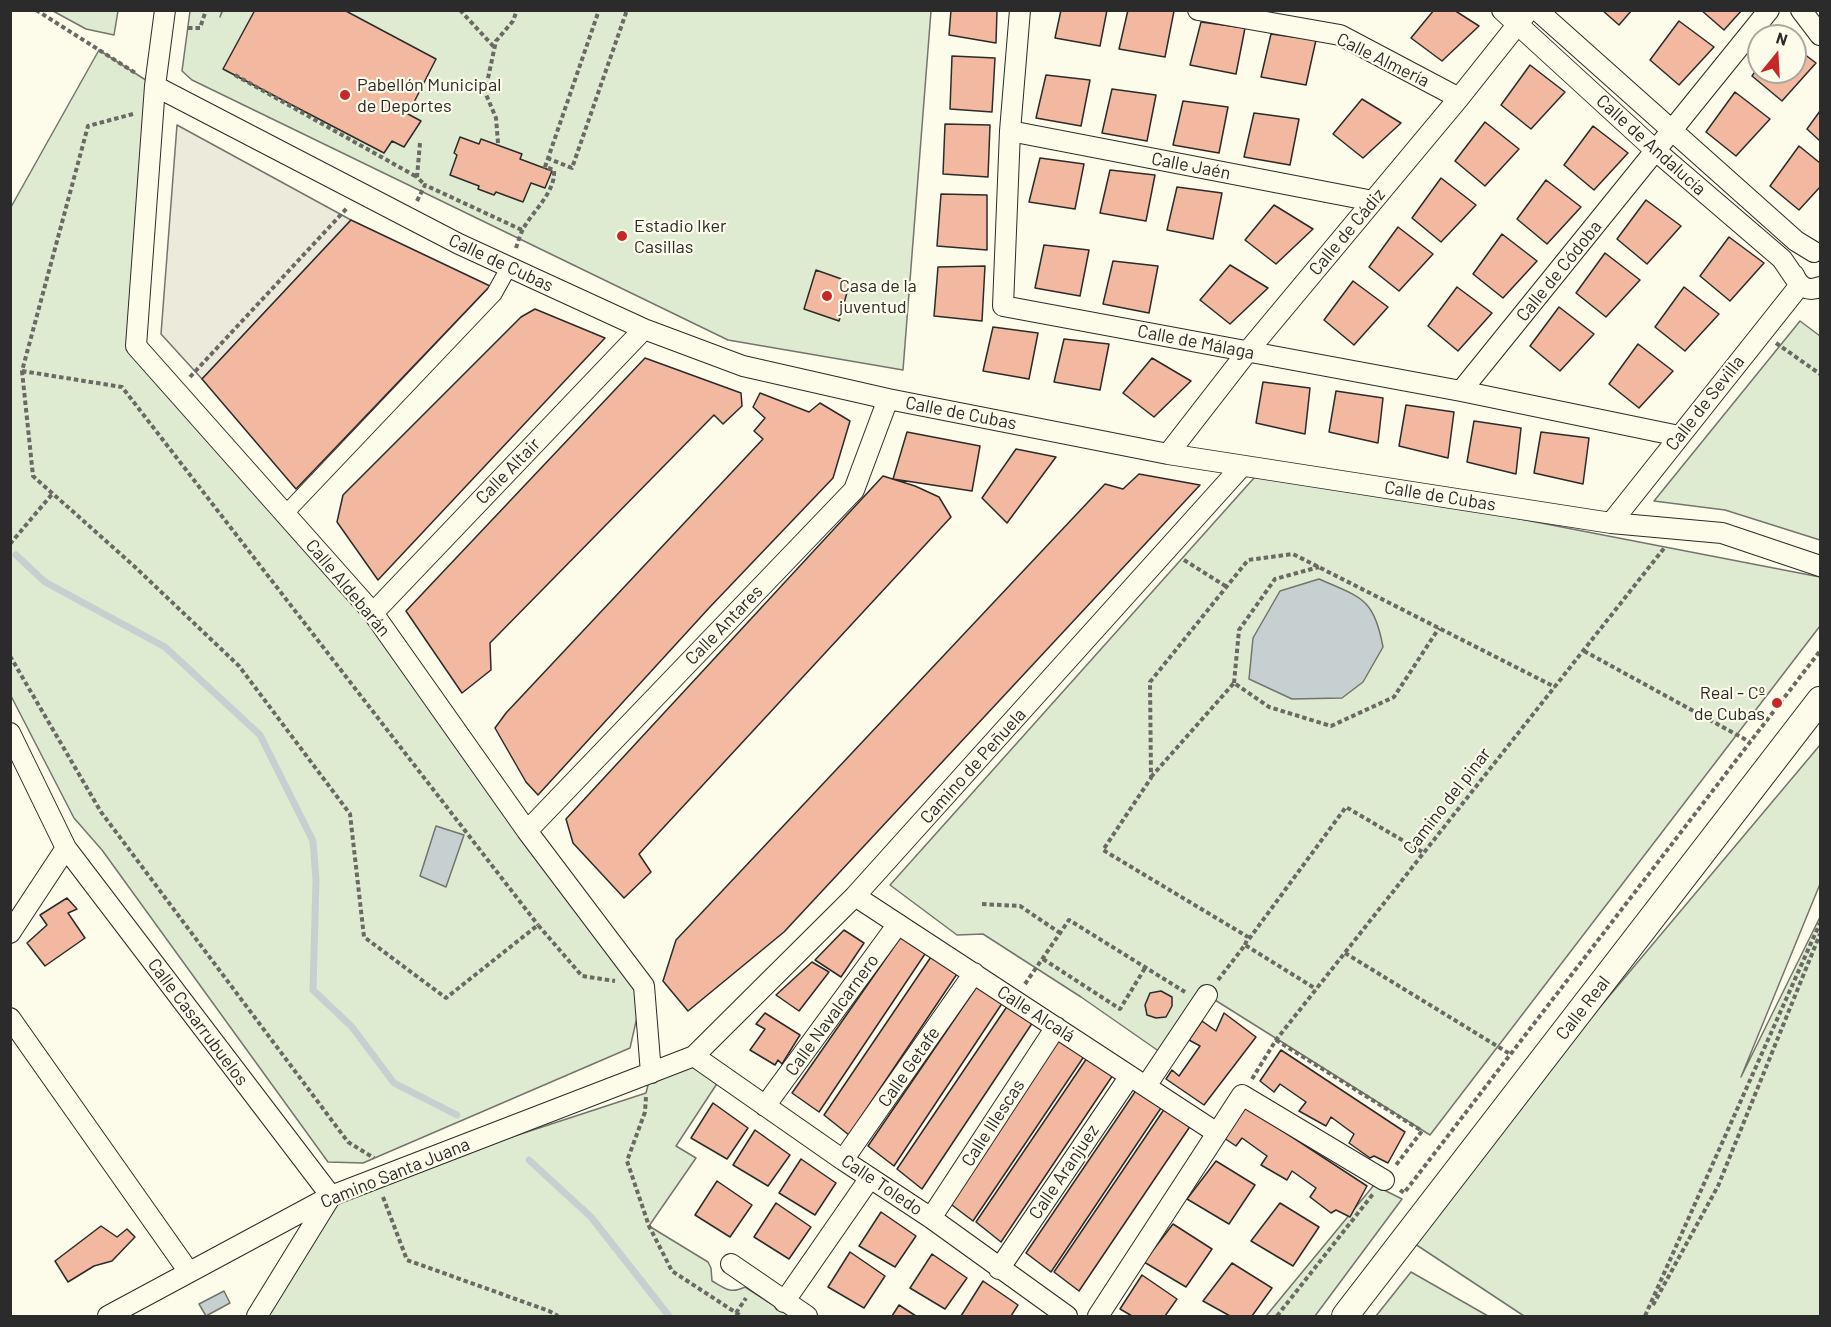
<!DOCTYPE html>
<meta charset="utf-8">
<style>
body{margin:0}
#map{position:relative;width:1831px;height:1327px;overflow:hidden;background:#fdfbea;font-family:Barlow,sans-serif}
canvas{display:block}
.frame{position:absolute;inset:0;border:12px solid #2b2b2b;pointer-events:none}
.north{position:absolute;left:1747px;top:24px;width:60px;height:60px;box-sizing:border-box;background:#fdfbea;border:2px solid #a9a89e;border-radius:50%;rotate:18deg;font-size:16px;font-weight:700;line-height:24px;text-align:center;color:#2b2b2b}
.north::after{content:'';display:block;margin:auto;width:21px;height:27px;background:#c62828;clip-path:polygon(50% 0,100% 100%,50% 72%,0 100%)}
</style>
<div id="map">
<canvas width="1831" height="1327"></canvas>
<div class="frame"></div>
<div class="north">N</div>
</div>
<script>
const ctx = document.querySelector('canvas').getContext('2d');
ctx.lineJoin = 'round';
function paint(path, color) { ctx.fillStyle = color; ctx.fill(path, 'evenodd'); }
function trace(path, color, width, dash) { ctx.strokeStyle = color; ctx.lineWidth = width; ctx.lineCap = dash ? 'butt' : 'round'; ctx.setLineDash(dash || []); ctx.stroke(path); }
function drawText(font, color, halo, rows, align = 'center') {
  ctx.font = font + ' Barlow,sans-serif'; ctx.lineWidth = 4.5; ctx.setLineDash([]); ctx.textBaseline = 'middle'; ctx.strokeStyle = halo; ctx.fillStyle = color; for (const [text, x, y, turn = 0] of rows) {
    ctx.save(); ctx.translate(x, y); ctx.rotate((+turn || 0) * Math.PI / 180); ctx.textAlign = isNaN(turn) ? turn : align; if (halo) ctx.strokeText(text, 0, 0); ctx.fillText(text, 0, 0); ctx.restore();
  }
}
const green = new Path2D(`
 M223,10L931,11L903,370L728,340L192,80L182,71L190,11H222L220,17Z
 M53,11H118L114,35L86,29Z
 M99,50L155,86L136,346L373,613L644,986L630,1048L363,1163L328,1162L102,850L74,818L11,696V207Z
 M1800,321L1820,336V540L1725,510L1654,501Z
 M1262,469L1820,577V626L1430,1135L1207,995L1160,1052L1081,997L983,934L957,935L890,885Z
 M1820,745V884L1741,1077L1820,917V1316H1524L1406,1238Z
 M694,1056L722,1076L676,1146L696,1158L649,1226L708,1262L711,1268L712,1281C726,1289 730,1294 745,1287L790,1316H257L331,1196L646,1093L651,1073Z
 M1374,1185L1402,1199L1315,1316H1266Z
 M1411,1272L1488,1316H1376Z`);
const parking = new Path2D(`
 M177,125L351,220L202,379L161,334Z`);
const water = new Path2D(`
 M1319,579C1362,598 1374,598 1383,647L1363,682L1342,698L1292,699L1249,679L1253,638L1280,591Z
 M436,826L464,835L446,887L420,876Z
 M224,1291L230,1303L206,1316L199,1304Z`);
const stream = new Path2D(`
 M16,555L45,582L165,647L260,735L313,841L316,880L313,990L352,1027L394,1083L457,1115
 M529,1160L591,1217L669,1316`);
const building = new Path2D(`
 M255,10H344L436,59L408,114L421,121L404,147L392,141L384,153L223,69Z
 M951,10H997L996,43L949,35Z
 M1061,10H1107L1100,46L1055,38Z
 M1128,10L1174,11L1165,57L1119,49Z
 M1434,10H1454L1479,26L1442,61L1411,38Z
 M1602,10H1632L1619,25Z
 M1701,10H1742L1724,30Z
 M1679,21L1714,47L1679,85L1650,60Z
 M1201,22L1245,28L1236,74L1190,65Z
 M1271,34L1316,40L1306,85L1261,77Z
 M1795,47L1816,63L1782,101L1752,76L1759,66V72H1795Z
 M952,56L995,58L992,112L950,109Z
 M1530,65L1565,92L1531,129L1501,105Z
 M1046,75L1090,80L1081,126L1036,118Z
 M1112,89L1156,95L1147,141L1102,133Z
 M1735,92L1770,119L1736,156L1706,132Z
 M1362,99L1401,123L1363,158L1333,134Z
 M1183,101L1228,107L1219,153L1173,145Z
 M1820,111V141L1807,129Z
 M1254,113L1299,119L1290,165L1244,157Z
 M1485,122L1519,149L1485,186L1455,161Z
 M945,124L990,125L988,177L943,174Z
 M1593,126L1628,153L1594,190L1564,165Z
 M460,137L479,144L481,139L522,154L520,159L552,171L545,188L531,183L523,202L496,192L494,195L478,189L479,186L450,175L457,155L454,153Z
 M1799,146L1820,163V187L1799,210L1770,186Z
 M1040,158L1084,164L1075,209L1029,202Z
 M1110,170L1155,175L1146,221L1100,213Z
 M1441,178L1476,205L1441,242L1412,218Z
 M1546,180L1581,207L1547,244L1517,219Z
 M1177,187L1222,193L1213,239L1167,230Z
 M941,194L987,195V250L937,246Z
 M1646,200L1681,226L1647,264L1617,239Z
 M1274,205L1313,229L1276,264L1245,240Z
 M351,220L490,286L296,489L202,379Z
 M1398,227L1433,254L1399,291L1369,267Z
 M1502,234L1537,261L1503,298L1473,274Z
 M1729,237L1764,263L1730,301L1700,276Z
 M1044,245L1089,250L1080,296L1035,288Z
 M1605,253L1640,280L1606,317L1576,293Z
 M1113,261L1158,266L1149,313L1103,304Z
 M1230,265L1268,288L1230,324L1200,300Z
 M985,266L982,321L934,316L938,267Z
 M816,270L850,282L839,321L804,309Z
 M1353,281L1388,307L1354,345L1324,320Z
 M1457,287L1492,313L1458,351L1428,326Z
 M1684,287L1719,314L1685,351L1655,327Z
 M1559,307L1594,334L1560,371L1530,346Z
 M535,309L605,338L378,580L337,522L343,495L521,317Z
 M993,327L1038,333L1029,379L983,371Z
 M1064,339L1109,344L1100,390L1054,382Z
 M1638,344L1673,371L1639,408L1609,384Z
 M645,358L741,393L742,406L723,424L714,415L490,643L491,670L462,693L406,611Z
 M1152,358L1191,381L1154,417L1123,393Z
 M1263,382L1310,388L1305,434L1256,423Z
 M1336,391L1383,398L1378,443L1329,432Z
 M760,393L809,412L820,403L850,421L833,478L709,608L538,795L526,782L495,728L506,713L763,439L754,431L765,418L753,407Z
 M1406,405L1454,412L1448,458L1399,446Z
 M1474,421L1521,428L1516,474L1467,462Z
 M907,432L980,446L972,491L893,479Z
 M1541,432L1589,438L1583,484L1534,473Z
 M1016,449L1056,457L1007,523L982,498Z
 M1139,474L1200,485L784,932L688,1011L663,981L676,940L1105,484L1123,489Z
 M883,476L915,486L939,497L951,517L639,854L651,872L624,898L573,843L566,819Z
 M67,898L77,909L68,913L85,938L45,966L27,943L47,925L40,915Z
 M844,930L864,943L841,977L815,960Z
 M905,931L929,948L819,1112L792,1093Z
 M935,951L961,968L849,1135L824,1115Z
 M812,962L829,972L799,1011L776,995Z
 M980,982L1005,999L894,1166L868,1146Z
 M1161,991L1172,997V1006L1166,1017L1156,1018L1147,1015L1145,1005L1150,993Z
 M1008,1005L1033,1022L922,1189L897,1169Z
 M765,1013L800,1035L782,1064L778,1060L775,1065L750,1050L765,1029L756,1024Z
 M1224,1013L1256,1037L1204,1105L1166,1079L1172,1070L1179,1076L1200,1046L1189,1040L1202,1021L1216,1031Z
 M1059,1038L1085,1055L973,1221L948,1202Z
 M1281,1050L1405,1132L1388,1163L1374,1156L1370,1158L1349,1143L1354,1134L1331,1117L1326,1126L1299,1111L1306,1102L1280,1084L1274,1092L1260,1081Z
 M1087,1058L1113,1075L1001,1242L976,1222Z
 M1137,1089L1163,1105L1051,1272L1026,1253Z
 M713,1103L748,1128L727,1159L691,1138Z
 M1243,1105L1367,1186L1350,1217L1336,1210L1331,1213L1310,1197L1316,1188L1292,1171L1287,1180L1261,1165L1267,1156L1242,1138L1236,1146L1221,1136Z
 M1165,1108L1191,1125L1079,1291L1054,1272Z
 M755,1130L790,1155L768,1186L733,1165Z
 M801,1159L836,1183L815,1215L779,1193Z
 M1216,1161L1255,1185L1229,1224L1187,1199Z
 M717,1181L752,1205L730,1237L695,1215Z
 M776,1203L811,1227L789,1259L754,1237Z
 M1280,1203L1319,1227L1293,1266L1251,1241Z
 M881,1212L916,1236L895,1267L859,1246Z
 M1173,1224L1212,1249L1186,1287L1144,1262Z
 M101,1226L117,1237L127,1229L135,1237L112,1261L94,1266L68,1282L55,1261Z
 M850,1252L885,1276L864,1308L828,1287Z
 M932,1254L967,1278L945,1309L910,1288Z
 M1232,1263L1272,1288L1252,1316H1230L1203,1301Z
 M1142,1275L1177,1299L1165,1316H1132L1120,1309Z
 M983,1281L1018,1305L1011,1316H961Z
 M899,1305L916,1316H892Z`);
const path = new Path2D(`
 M36,10L137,74
 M460,10L494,47
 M188,28H200L206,10
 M235,75L417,177
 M133,114L88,126L22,371L33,476L135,567L239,666L350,814L364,937L446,998L538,925L582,976L615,981
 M420,143L417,177L425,185
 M498,143L496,118L485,92L496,41L513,21L517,10
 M547,158L572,168L627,10
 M417,201L425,185L522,230
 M516,248C518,242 520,235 523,229C532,212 556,192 554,170L545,167L599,10
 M1776,343L1820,374
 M22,371L122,387L538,925
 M190,377L348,207
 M10,544L53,493
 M1184,560L1227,587
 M1584,651L1750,742
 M10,656L101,812L348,1142L374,1158
 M1234,683L1239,630L1275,579L1319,567
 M1151,777L1234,683L1269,707L1331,726L1394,697L1439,628
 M982,904L1020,906L1060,933
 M1249,939L1346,807L1424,853
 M1245,945L1248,937L1103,850L1151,778L1150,682L1248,560L1293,554L1555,687
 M1345,953L1510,1054
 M1043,959L1120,1009L1145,968
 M1218,980L1245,945L1316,989
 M1025,984L1069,920L1185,992
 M1276,1040L1422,1131L1396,1165
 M1252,1079L1276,1040L1665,547
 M646,1097L645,1112L627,1161L649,1226L672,1271L741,1316
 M1400,1190L1404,1193L1820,651
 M383,1197L407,1260L549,1311L558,1316
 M1653,1305L1718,1186L1820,934
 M736,1313L746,1298
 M1277,1316L1373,1194
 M1645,1316L1820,923`);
const pedestrian = new Path2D(`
 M285,514L494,294L509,267`);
const minor = new Path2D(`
 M165,10L155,86L136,346L373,613L527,831L644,986L651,1073
 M1020,10L1010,131L1003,306L1461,391L1679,436
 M1198,10L1340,35L1459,98
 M1502,10L1656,151L1782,259L1797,281
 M1537,10L1796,241L1814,252
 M1801,10L1820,35
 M155,86L459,244L644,329L743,366L888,399L1168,454L1611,523L1722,533L1820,566
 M1010,131L1373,201
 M1794,275C1799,287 1808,292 1820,287
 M1461,391L1769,10
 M1168,454L1248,351L1459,98L1529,10
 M1611,523L1800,285
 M373,613L644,329
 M10,733L66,848L331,1196L257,1316
 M527,831L854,490L888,399
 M855,896L1217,1133
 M10,933L66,848
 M10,1018L189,1272
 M694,1056L843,1160L931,1218L1067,1316
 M1146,1086L1207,995
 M765,1106L898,924
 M843,1160L974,973
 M931,1218L1056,1027
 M731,1264L807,1316
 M999,1269L1130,1076
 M784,1302L870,1178
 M108,1316L331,1196L694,1056L855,896L1242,466
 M1098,1316L1242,1095L1384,1180`);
const tertiary = new Path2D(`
 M1345,1316L1820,700`);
const markers = [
 [345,95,6,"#c62828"],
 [622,236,6,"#c62828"],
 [827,296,6,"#c62828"],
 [1777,703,6,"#c62828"]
];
const streetNames = [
 ["Calle Almería",1383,60,26],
 ["Calle de Andalucía",1651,145,42],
 ["Calle Jaén",1191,166,11],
 ["Calle de Cádiz",1347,232,-50],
 ["Calle de Cubas",501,263,25],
 ["Calle de Códoba",1559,271,-51],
 ["Calle de Málaga",1196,342,11],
 ["Calle de Sevilla",1705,403,-52],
 ["Calle de Cubas",961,413,11],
 ["Calle Altair",508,471,-46],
 ["Calle de Cubas",1440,496,9],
 ["Calle Aldebarán",348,588,50],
 ["Calle Antares",724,625,-46],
 ["Camino de Peñuela",973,766,-48],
 ["Camino del pinar",1447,801,-52],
 ["Calle Real",1583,1008,-52],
 ["Calle Alcalá",1036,1014,33],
 ["Calle Navalcarnero",832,1015,-54],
 ["Calle Casarrubuelos",198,1022,53],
 ["Calle Getafe",909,1067,-55],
 ["Calle Illescas",993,1123,-57],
 ["Calle Aranjuez",1064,1172,-56],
 ["Camino Santa Juana",395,1173,-22],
 ["Calle Toledo",882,1185,34]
];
const poiNames = [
 ["Pabellón Municipal",357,85],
 ["de Deportes",357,106],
 ["Estadio Iker",634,226],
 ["Casillas",634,247],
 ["Casa de la",839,286],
 ["juventud",839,307],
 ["Real - Cº",1765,693,"right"],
 ["de Cubas",1765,714,"right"]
];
paint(green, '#deebd1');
trace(green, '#74746e', 1.5);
paint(parking, '#eceadb');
trace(parking, '#74746e', 1.5);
paint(water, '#c7d0d0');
trace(water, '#74746e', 1.5);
trace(stream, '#c7d0d0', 7);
paint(building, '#f2b8a0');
trace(building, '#2b2b2b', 1.5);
trace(pedestrian, '#2b2b2b', 17);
trace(minor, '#2b2b2b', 22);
trace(tertiary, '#2b2b2b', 28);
trace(path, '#6a6964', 4, [4.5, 3]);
trace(pedestrian, '#fdfbea', 15);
trace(minor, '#fdfbea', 20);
trace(tertiary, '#fdfbea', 26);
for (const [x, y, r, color] of markers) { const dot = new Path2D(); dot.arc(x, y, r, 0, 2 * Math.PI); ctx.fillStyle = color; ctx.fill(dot); trace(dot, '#fdfbea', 2); }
drawText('18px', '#2b2b2b', '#fdfbea', streetNames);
drawText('18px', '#2b2b2b', '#fdfbea', poiNames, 'left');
</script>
